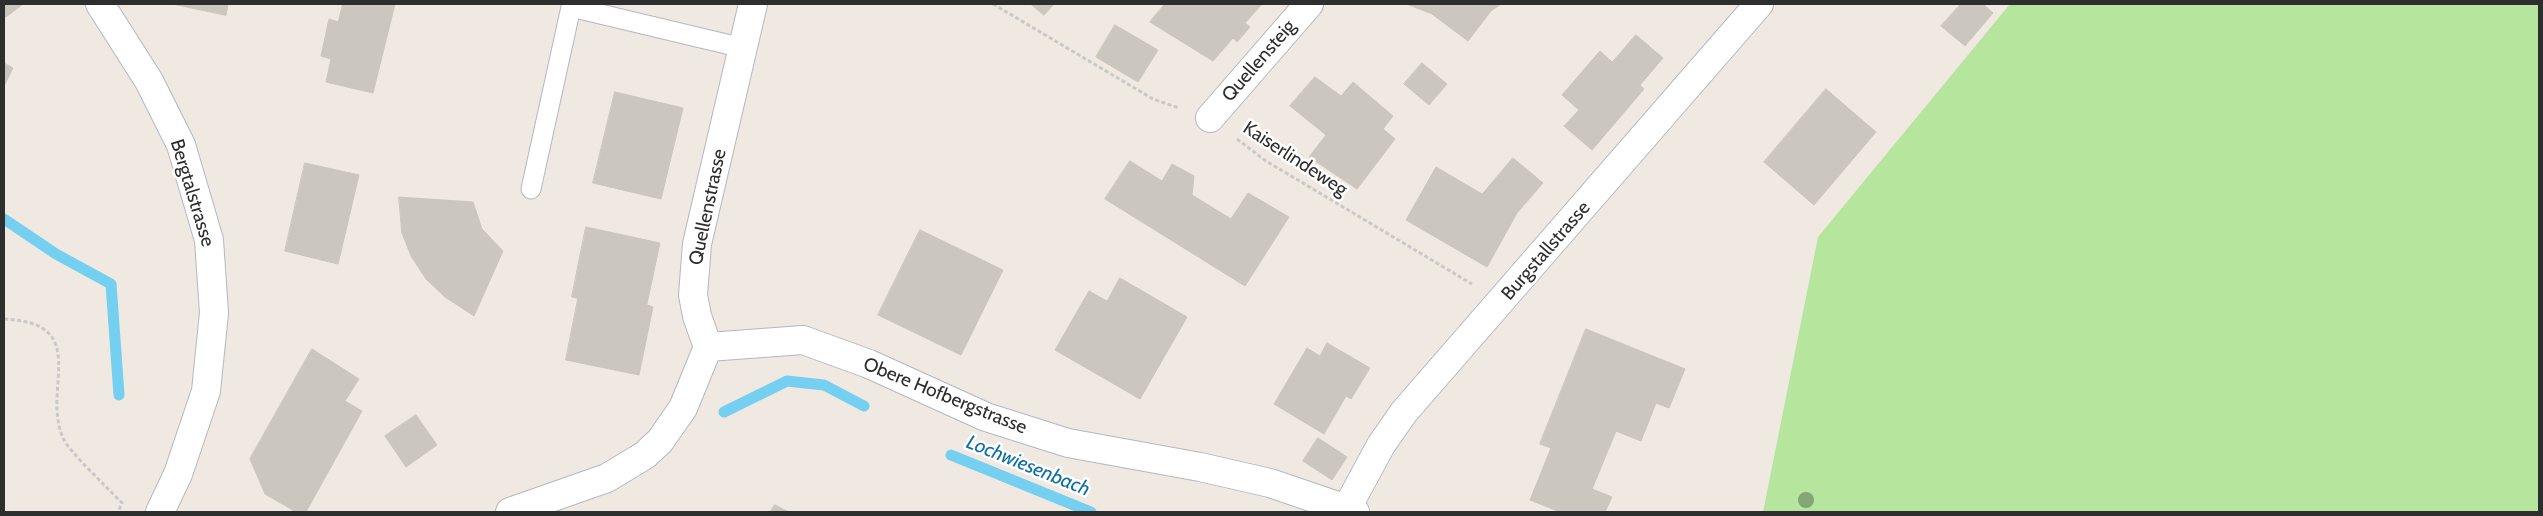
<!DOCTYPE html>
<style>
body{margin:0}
#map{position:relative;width:2543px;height:516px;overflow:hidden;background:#efe9e1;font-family:Cabin,sans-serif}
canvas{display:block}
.frame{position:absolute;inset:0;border:5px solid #2e2e2e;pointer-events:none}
</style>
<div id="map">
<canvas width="2543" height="516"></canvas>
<div class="frame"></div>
</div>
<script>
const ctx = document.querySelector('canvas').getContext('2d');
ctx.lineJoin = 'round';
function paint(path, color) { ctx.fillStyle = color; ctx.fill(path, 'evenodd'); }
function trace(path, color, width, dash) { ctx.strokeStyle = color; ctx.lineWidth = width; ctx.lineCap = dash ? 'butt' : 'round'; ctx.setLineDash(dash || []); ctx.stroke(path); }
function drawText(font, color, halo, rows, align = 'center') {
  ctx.font = font + ' Cabin,sans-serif'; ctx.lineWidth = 5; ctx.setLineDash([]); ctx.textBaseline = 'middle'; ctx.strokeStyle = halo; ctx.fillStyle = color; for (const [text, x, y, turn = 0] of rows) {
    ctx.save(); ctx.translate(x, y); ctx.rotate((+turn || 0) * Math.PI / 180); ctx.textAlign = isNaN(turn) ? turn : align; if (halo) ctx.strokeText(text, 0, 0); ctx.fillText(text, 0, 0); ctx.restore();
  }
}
const green = new Path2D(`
 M2010,4H2539V512H1763L1818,237Z`);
const stream = new Path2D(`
 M4,219L56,254L111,284L119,395
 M724,412L787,381L824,385L864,406
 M951,455L1091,512`);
const building = new Path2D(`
 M4,4H23L6,17L4,14Z
 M173,4H228L226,15Z
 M343,4H395L373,93L326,82L331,59L321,56L329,19L338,22Z
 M1031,4H1054L1044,15Z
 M1165,4H1262L1245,23L1250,27L1237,42L1233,38L1213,61L1150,22Z
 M1407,4H1501L1491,11L1468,41L1432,14Z
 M1961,4H1983L1993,13L1965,46L1941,26Z
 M1115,25L1158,50L1138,82L1096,57Z
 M1636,35L1663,58L1640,85L1644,89L1592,150L1564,126L1579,110L1562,95L1600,51L1612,62Z
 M4,63L13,68L4,86Z
 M1422,63L1447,84L1429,105L1404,84Z
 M1315,77L1341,96L1353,82L1393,116L1383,129L1395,139L1357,189L1309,157L1326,135L1290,106Z
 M1826,89L1876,132L1814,205L1764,162Z
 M615,92L683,108L661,199L593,183Z
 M1513,158L1543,183L1517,213L1487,267L1406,220L1436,167L1482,194Z
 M1130,161L1162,181L1172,164L1194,176L1192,195L1231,219L1248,193L1289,217L1245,286L1105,199Z
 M305,163L359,175L338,264L285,251Z
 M399,197L473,202L482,229L503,251L474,316L445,297L426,279L411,256L402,233Z
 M586,227L660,243L645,313L572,297Z
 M920,230L1003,270L961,355L878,315Z
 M1120,278L1187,317L1140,399L1055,350L1089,291L1107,301Z
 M578,299L645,313L647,305L653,307L639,375L566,360Z
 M1586,329L1685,369L1669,408L1656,403L1641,441L1616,431L1592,489L1612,497L1605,512H1560L1530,500L1551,448L1540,444Z
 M1327,343L1370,368L1351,399L1346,396L1324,434L1274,404L1307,348L1320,356Z
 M312,349L359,379L345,401L362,411L306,512H296L265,494L250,459Z
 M416,415L437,445L406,467L385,436Z
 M1318,438L1347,457L1332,480L1303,461Z
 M775,505L789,512H770Z`);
const path = new Path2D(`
 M993,4L1153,99L1179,108
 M1237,139L1266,161L1472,284
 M4,319C93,323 41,388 63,438C69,452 109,489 122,503L118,512`);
const service = new Path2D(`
 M531,189L571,7L743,48`);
const minor = new Path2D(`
 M100,4L149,81L181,145L209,240L214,313L206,391L178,474L160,512
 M1210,118L1309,4
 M708,347L803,340L869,364L986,417L1068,443L1200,467L1270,483L1355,512
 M1347,508L1381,445L1404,412L1759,4
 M510,512L607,478L645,455L660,441L683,408L708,347L697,316L693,295L697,244L753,4`);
const trees = [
 [1806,500]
];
const streetNames = [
 ["Quellensteig",1259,61,-49],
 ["Kaiserlindeweg",1295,159,33],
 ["Bergtalstrasse",192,193,73],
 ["Quellenstrasse",708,207,-78],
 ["Burgstallstrasse",1546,251,-49],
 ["Obere Hofbergstrasse",945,396,22]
];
const waterNames = [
 ["Lochwiesenbach",1028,466,22]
];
paint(green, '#b6e59e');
trace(stream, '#75cff0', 11);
paint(building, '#cbc7bf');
trace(building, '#cbc5ba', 1);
trace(service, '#b4b7c1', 21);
trace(minor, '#b4b7c1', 30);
trace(path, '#c9c9c9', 3, [4, 2.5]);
trace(service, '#fff', 19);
trace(minor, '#fff', 28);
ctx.fillStyle = '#84a574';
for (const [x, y] of trees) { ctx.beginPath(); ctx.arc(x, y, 8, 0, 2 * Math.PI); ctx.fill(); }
drawText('19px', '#2e2e2e', '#fff', streetNames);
drawText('italic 20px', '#0d6fa3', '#fff', waterNames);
</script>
